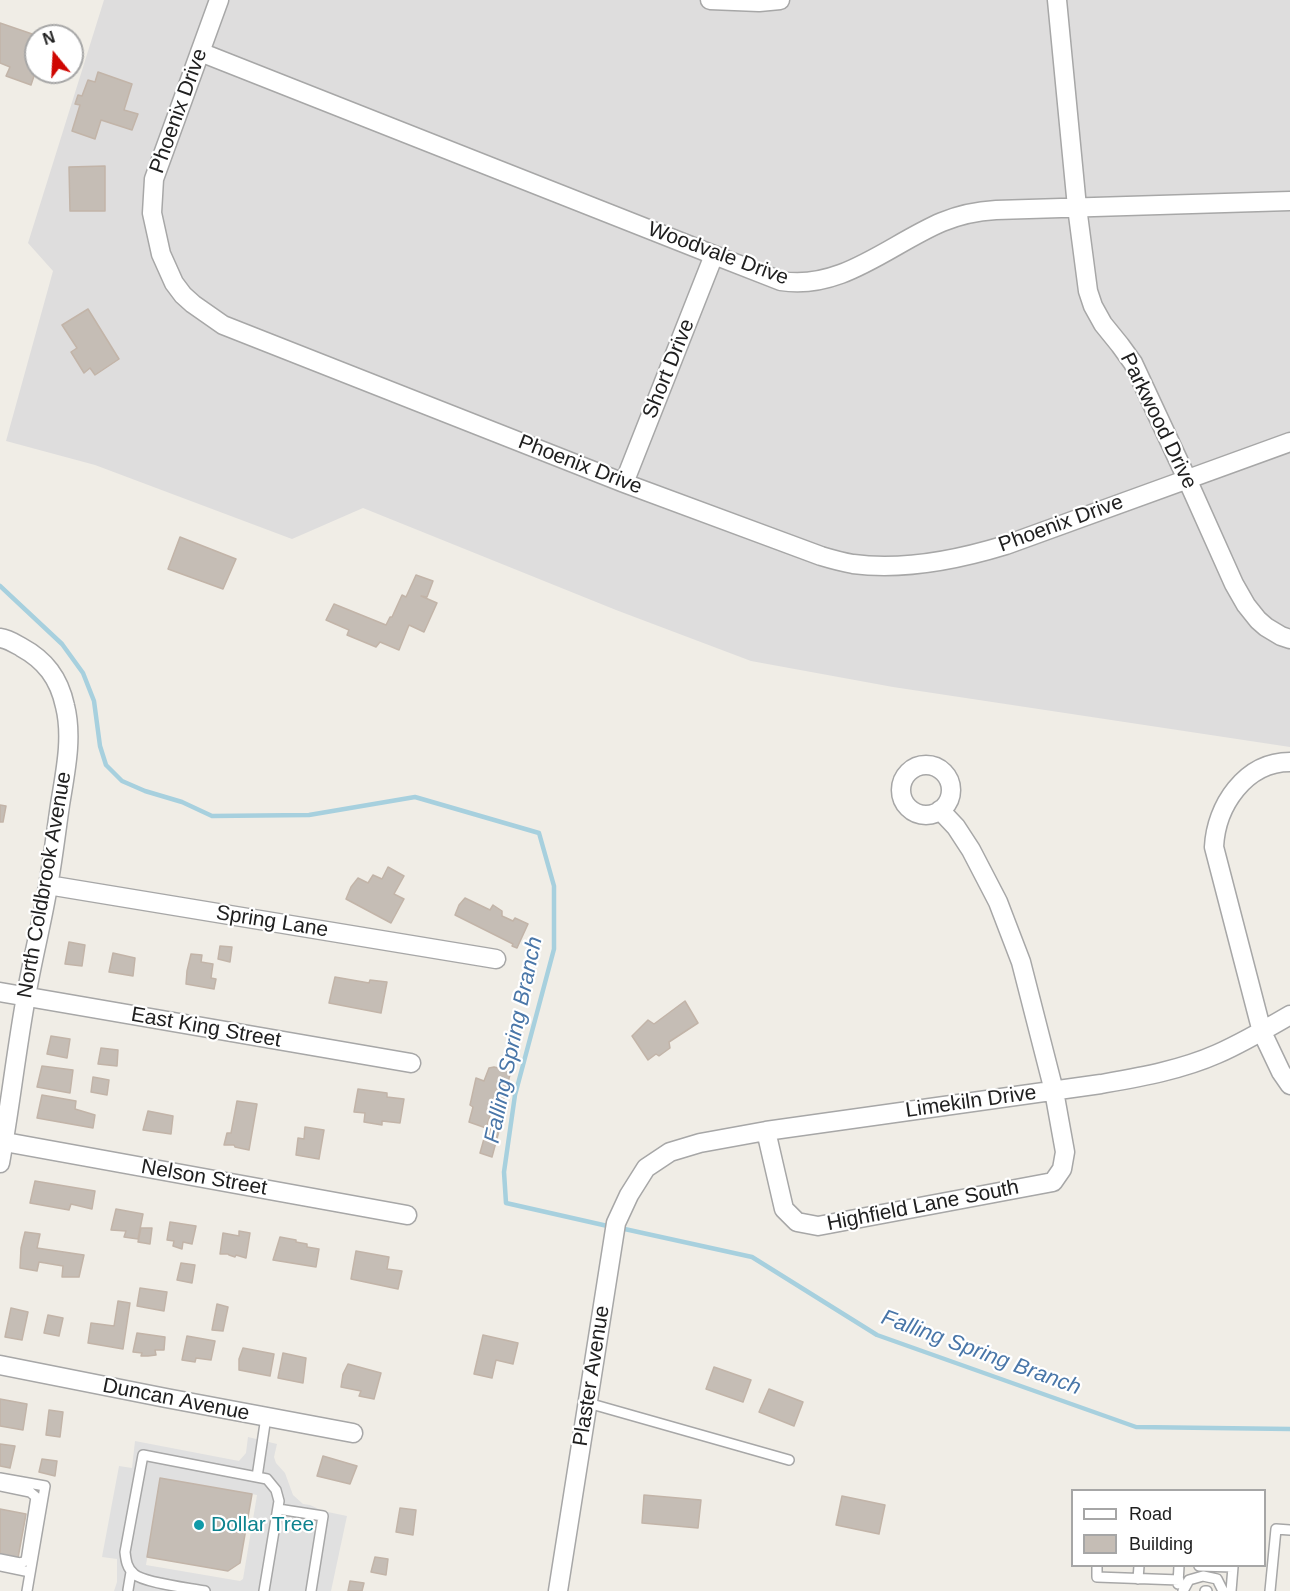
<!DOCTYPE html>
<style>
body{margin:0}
#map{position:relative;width:1290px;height:1591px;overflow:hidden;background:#f0ede6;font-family:Helvetica,sans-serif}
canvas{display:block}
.legend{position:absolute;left:1071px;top:1489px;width:195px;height:78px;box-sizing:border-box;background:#fff;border:2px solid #a6a6a6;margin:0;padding:8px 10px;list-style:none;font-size:18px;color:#202020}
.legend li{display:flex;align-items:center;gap:12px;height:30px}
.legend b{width:30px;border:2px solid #a6a6a6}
.north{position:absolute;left:24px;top:24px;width:60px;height:60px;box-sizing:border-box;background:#fff;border:2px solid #a6a6a6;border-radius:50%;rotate:342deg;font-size:16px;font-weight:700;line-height:24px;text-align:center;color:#202020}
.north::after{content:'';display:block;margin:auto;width:21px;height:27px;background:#cf0601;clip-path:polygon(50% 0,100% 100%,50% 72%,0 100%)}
</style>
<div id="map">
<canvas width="1290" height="1591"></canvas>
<ul class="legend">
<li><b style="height:8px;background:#fff"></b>Road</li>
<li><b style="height:16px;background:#c5bdb5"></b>Building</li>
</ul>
<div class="north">N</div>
</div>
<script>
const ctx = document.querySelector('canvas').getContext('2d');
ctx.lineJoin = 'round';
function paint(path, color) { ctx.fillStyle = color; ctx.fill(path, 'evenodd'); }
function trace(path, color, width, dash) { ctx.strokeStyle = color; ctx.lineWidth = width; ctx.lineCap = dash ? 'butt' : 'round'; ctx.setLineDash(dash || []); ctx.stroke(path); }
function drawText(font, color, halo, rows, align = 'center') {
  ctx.font = font + ' Helvetica,sans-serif'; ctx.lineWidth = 4.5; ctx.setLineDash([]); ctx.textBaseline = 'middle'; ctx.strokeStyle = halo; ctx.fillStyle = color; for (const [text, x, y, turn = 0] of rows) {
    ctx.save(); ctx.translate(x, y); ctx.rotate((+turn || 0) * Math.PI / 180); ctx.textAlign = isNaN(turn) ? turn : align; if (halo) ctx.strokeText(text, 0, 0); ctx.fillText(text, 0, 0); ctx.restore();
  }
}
const residential = new Path2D(`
 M104,0H1290V747L893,687L751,661L616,610L363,508L292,539L95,465L6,441L53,271L28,243Z`);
const parking = new Path2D(`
 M248,1437L277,1444L274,1457L276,1463L285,1473L293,1495L303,1504L310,1505L323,1511L347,1516L331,1591H114L117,1582V1559L102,1557L119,1466L132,1468L135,1441L239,1461L246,1453ZM160,1478L257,1495L243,1579L240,1581L146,1565Z`);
const stream = new Path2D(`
 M0,586L62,644L83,673L94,701L100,746L106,765L122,781L145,791L182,802L212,816L309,815L415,797L539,833L554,886V949L515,1095L504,1172L506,1203L612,1227
 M620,1228L752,1257L877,1335L1136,1427L1290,1429`);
const building = new Path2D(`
 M0,23L38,36H36V70L31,85L6,76L10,67L0,63Z
 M98,72L132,84L124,110L138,114L132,130L101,120L95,139L72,131L80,105L75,104L78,95L82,96L88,80L95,82Z
 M105,166V211H70L69,167Z
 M88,309L119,359L95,375L90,368L84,373L71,352L77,348L62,325Z
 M180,537L236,559L223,589L168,569Z
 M416,575L433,581L427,597L421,596L437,603L424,632L409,625L399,650L380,642L376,647L347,635L349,630L326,620L334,604L386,625L390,617H392L402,595L406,597Z
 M0,805L6,806L3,822H0Z
 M388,867L404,876L394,894L404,899L391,923L346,899L351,887L358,878L368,883L373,875L382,879Z
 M465,898L490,910L493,905L502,911V916L513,921L515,918L528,924L517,948L512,946L513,944L455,915L459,905Z
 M69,942L85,945L82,966L65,964Z
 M220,946L232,947L230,962L218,959Z
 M113,953L135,958L133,976L109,972Z
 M191,954L202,955L201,962L213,964L211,978L216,979L214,989L186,984L187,971Z
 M335,977L369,983L370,980L387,982L381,1013L329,1003Z
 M685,1001L698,1023L669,1042L670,1048L659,1056L656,1054L648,1060L632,1036L648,1020L654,1024Z
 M51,1036L70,1039L67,1058L47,1054Z
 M101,1048L118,1050L117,1066L98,1064Z
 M42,1066L73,1070L70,1093L37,1087Z
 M494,1067L511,1071L500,1112L491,1113L486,1128L469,1122L473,1107L470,1105L476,1078L484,1081L489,1068Z
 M93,1077L109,1080L107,1095L91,1092Z
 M358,1089L387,1093V1097L404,1099L400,1123L382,1121V1125L364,1122L365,1113L354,1112Z
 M42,1095L76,1101L75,1109L95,1115L93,1128L37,1118Z
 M237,1101L257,1104L249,1150L235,1147L234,1145H224L227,1133H231Z
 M148,1111L173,1116L171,1134L143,1130Z
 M305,1127L324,1130L319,1159L296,1155L298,1138L304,1139Z
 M487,1128L499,1131L492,1157L480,1153Z
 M35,1181L95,1191L92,1209L71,1204L69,1210L30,1203Z
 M116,1209L143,1214L138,1239L124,1237L126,1231L111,1230Z
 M170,1222L196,1226L192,1244L183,1242L182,1249L173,1246L174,1241L167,1240Z
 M141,1228H152L150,1244L138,1242Z
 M239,1231L250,1233L246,1258L236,1255L235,1257L229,1255L228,1254H220L223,1233L239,1236Z
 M25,1232L40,1234L37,1248L84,1255L79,1277H62L63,1266L39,1262L37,1271L20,1268L21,1248Z
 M280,1237L296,1240V1242L307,1244V1247L319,1249L316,1267L273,1260Z
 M356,1251L389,1257L387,1269L402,1271L398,1289L351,1279Z
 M181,1263L195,1265L192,1283L177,1280Z
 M140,1288L167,1292L164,1311L137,1306Z
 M118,1301L130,1303L123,1349L88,1343L91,1323L114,1326Z
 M217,1304L228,1307L223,1331L212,1330Z
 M11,1308L28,1312L22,1340L5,1337Z
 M48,1315L63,1318L59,1336L44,1333Z
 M137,1333L165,1337L164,1350H155L156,1355L148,1356H141L142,1353L133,1352Z
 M483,1335L518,1343L513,1364L496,1360L492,1378L474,1374Z
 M187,1336L215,1341L211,1360L196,1358L195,1362L182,1360Z
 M243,1348L274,1354L270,1376L239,1370V1359Z
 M283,1353L306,1358L303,1383L278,1378Z
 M348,1364L381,1373L374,1399L359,1396L361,1391L341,1387L343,1374Z
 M714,1367L751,1380L743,1402L706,1389Z
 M769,1389L803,1402L794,1426L759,1412Z
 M0,1399L27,1404L23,1430L0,1426Z
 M49,1410L63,1412L60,1437L46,1435Z
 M0,1444L15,1446L10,1468L0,1466Z
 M323,1456L357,1466L350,1484L317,1476Z
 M42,1459L57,1461L55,1476L39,1472Z
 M160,1478L252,1494L240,1563L228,1571L147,1557Z
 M644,1495L701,1500L698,1528L642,1523Z
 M842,1496L885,1505L879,1534L836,1525Z
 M400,1508L416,1510L413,1535L396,1532Z
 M0,1509L26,1514L18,1558L0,1554Z
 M375,1557L388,1559L386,1575L371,1572Z
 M350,1581L364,1583L362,1591H348Z`);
const lane = new Path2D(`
 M588,1403L789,1460
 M257,1477L266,1417
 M0,1478L45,1486L27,1591
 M0,1486L30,1492L36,1497L26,1561L20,1563L0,1559
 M278,1509L323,1516L311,1591
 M0,1566L30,1572
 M1097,1566V1577L1179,1580
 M1199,1566L1233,1567L1231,1591
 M1138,1579L1139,1566
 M1178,1584L1179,1566
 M128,1590L131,1572
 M205,1591C190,1588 144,1583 134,1574C127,1568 126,1561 125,1552L143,1455L267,1479L276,1490L279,1501L264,1591
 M1183,1591L1189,1580L1203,1576L1217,1579L1223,1591
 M1205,1591H1207
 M1270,1591L1276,1529L1290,1530`);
const street = new Path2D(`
 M219,0L154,179L152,213L161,254L174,283L183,295L193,304L223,325L624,483L821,556C831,559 842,562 853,564C904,571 957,560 1006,545L1290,442
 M710,0L759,2L780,0
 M1057,0L1077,207L1088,291L1093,306L1103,324L1120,345L1133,363L1187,479L1234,584L1246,605L1258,620L1266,627L1281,636L1290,639
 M200,52L714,255L781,281C841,291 890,244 942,222C959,215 978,211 996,210L1290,201
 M624,483L714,255
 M0,638C8,639 14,643 21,647C45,660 59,678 65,706C73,738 65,773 60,805C56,832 53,859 48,886C42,923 32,960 26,997C16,1052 10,1108 0,1163
 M1290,762C1245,762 1216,806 1214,847L1262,1032L1281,1072L1290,1085
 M901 790a25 25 0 1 1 50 0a25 25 0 1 1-50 0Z
 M48,885L496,959
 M0,992L411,1063
 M766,1131L784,1209L797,1222L818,1226L1053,1182L1062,1169L1065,1152L1054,1091L1021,962L998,902L971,850L956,827L940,810
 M0,1141L407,1215
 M0,1365L166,1398L353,1433
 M558,1591L616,1223L629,1195L646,1168L670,1152L700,1143L766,1131L1101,1084C1140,1077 1181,1070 1217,1054C1242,1043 1266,1029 1290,1015`);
const markers = [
 [199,1525,6,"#0f9aa8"]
];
const streetNames = [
 ["Phoenix Drive",179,111,-70],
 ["Woodvale Drive",718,254,20],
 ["Short Drive",669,369,-68],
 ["Parkwood Drive",1158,421,64],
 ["Phoenix Drive",580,465,21],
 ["Phoenix Drive",1061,524,-20],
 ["North Coldbrook Avenue",45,885,-80],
 ["Spring Lane",272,922,9],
 ["East King Street",206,1028,10],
 ["Limekiln Drive",971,1102,-8],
 ["Nelson Street",204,1178,10],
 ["Highfield Lane South",923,1206,-11],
 ["Plaster Avenue",592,1376,-81],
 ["Duncan Avenue",176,1400,11]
];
const cultureNames = [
 ["Dollar Tree",211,1525]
];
const waterNames = [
 ["Falling Spring Branch",514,1040,-78],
 ["Falling Spring Branch",981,1353,20]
];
paint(residential, '#dedddd');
paint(parking, '#e0e0e0');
trace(stream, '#a7d0de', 4.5);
paint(building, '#c5bdb5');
trace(building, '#c2b4a8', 1.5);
trace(lane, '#a7a7a7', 12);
trace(street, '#a7a7a7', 21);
trace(lane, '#fff', 9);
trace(street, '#fff', 18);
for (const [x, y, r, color] of markers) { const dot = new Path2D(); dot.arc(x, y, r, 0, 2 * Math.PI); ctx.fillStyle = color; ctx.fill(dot); trace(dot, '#fff', 2); }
drawText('21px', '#202020', '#fff', streetNames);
drawText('21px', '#0d838f', '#fff', cultureNames, 'left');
drawText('italic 22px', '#4976a8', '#fff', waterNames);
</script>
